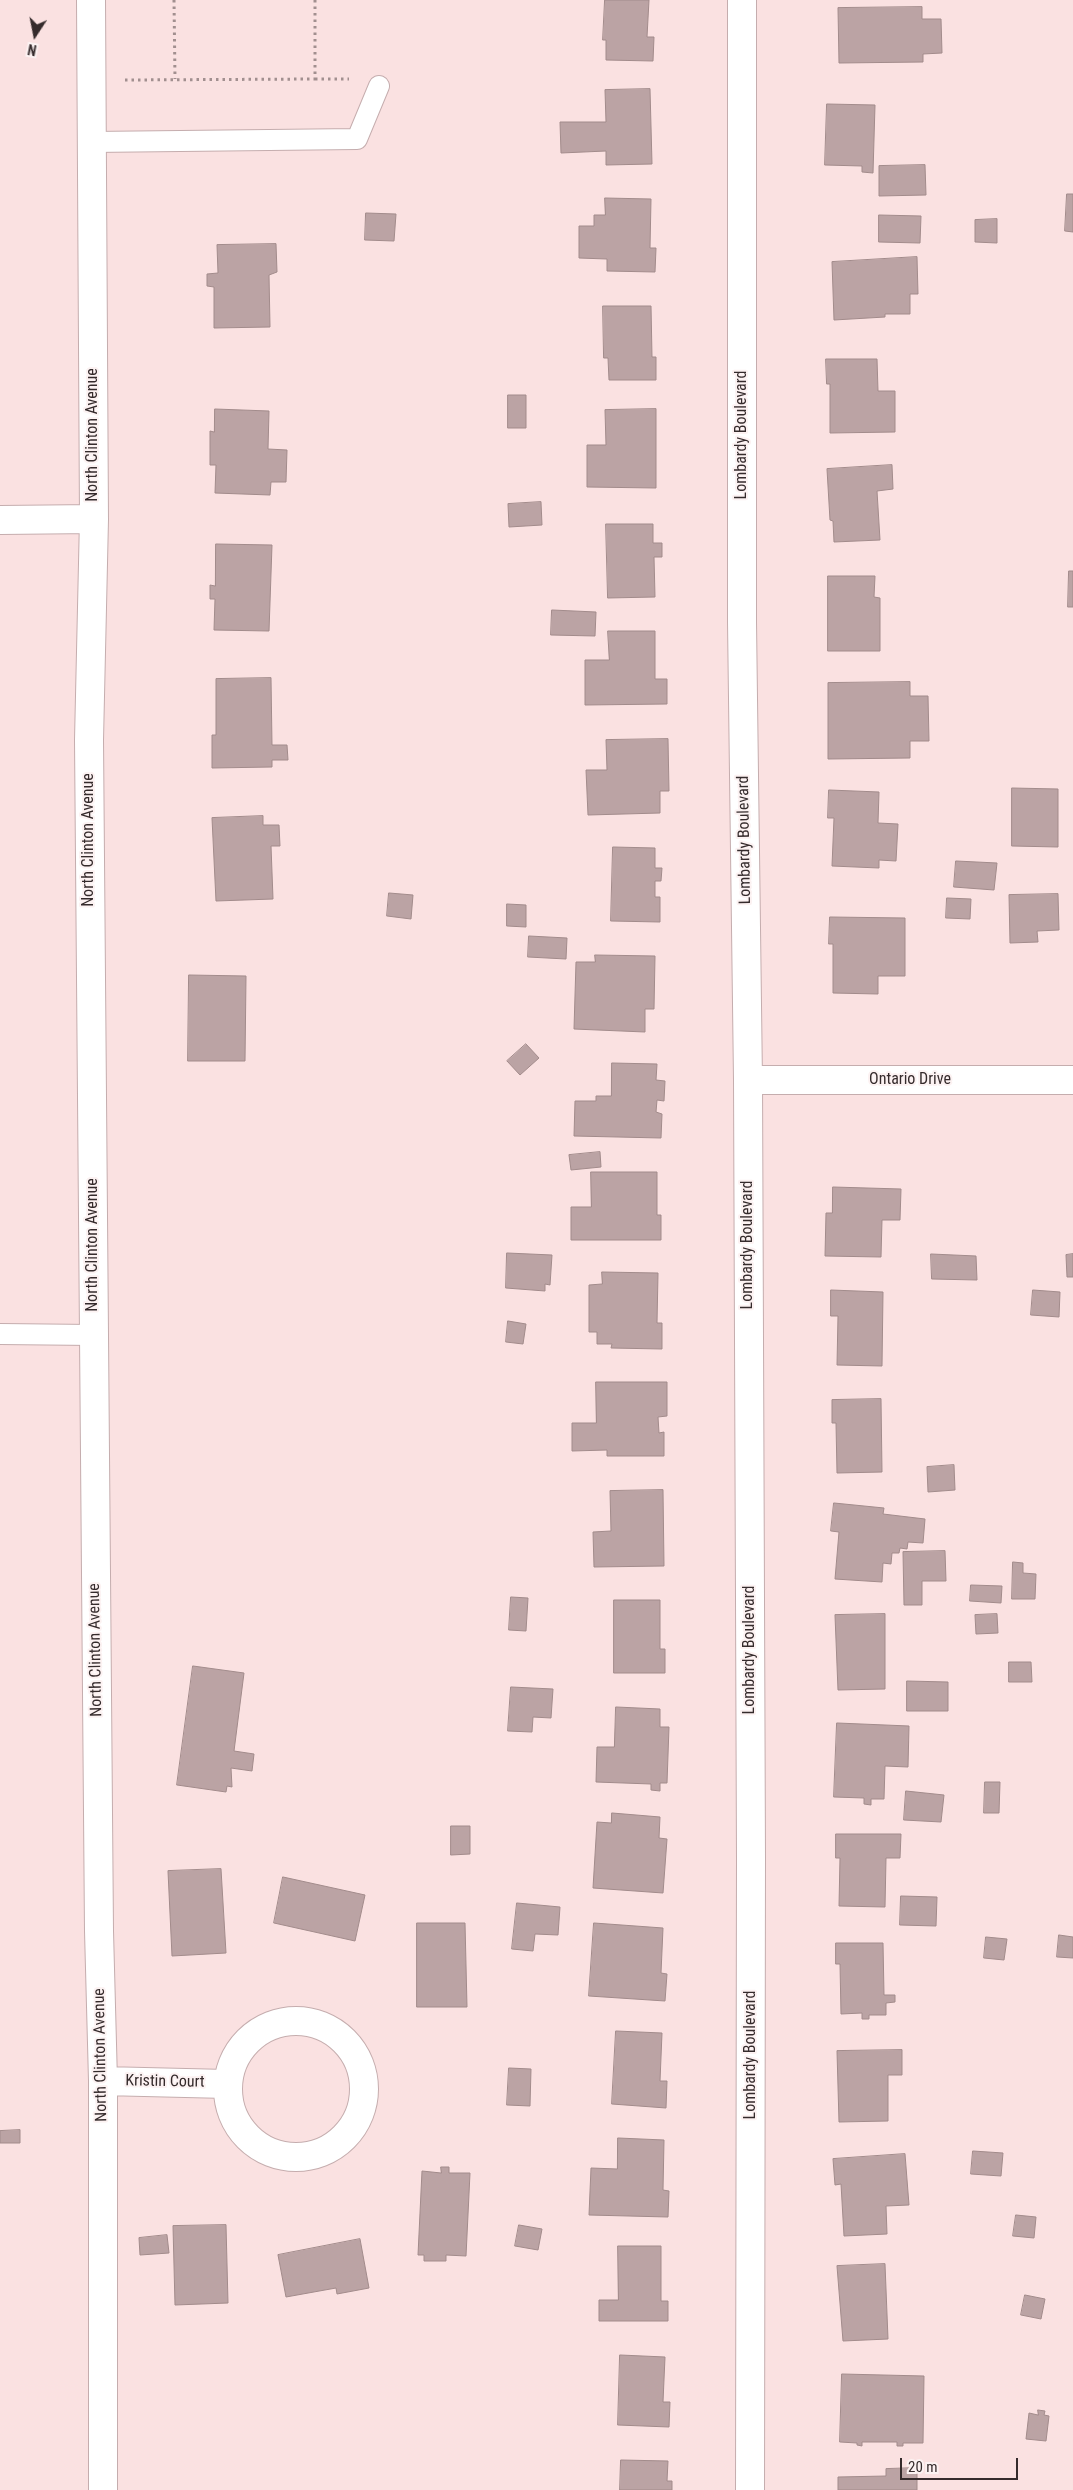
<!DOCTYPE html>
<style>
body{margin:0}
#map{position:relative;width:1073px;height:2490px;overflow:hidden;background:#fae1e1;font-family:"Roboto Condensed",sans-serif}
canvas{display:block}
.north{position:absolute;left:10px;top:10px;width:50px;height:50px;-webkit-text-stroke:4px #fcf2f2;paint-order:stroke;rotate:191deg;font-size:14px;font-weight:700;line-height:20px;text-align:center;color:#352b2c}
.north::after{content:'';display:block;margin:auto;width:18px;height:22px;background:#352b2c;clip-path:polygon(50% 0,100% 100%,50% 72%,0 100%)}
.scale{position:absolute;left:900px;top:2458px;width:118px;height:22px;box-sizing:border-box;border:2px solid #352b2c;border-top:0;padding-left:6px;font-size:15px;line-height:18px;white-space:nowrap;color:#352b2c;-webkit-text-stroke:4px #fcf2f2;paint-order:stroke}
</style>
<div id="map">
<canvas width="1073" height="2490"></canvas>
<div class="north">N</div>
<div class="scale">20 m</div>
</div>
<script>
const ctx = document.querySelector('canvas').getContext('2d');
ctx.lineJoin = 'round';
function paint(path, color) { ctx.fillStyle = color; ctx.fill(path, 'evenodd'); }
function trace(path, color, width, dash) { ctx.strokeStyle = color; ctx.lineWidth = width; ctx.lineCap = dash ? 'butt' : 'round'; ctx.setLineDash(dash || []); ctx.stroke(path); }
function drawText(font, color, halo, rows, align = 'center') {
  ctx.font = font + ' "Roboto Condensed",sans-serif'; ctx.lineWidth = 4; ctx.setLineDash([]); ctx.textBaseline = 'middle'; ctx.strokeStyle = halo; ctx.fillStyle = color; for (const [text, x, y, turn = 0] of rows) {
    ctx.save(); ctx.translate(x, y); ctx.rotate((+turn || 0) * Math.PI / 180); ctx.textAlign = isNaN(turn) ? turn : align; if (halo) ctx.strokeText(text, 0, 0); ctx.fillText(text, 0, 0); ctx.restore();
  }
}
const building = new Path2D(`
 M605,0H649L647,37H654L653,61L606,60V40H603Z
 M922,7V19H941L942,53L923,54V62L839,63L838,8Z
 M650,89L652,164L606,165V151L561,153L560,122H606L605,90Z
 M827,104L875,105L873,173L862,172V166L825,165Z
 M925,165L926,195L879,196V166Z
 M1067,194H1073V232L1065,231Z
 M605,198L651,199L650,248H656L655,272L607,271V259L579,258V226H594V215H605Z
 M366,213L396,214L394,241L365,240Z
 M879,215L921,216L920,243L879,242Z
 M997,219V243L975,242V220Z
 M276,244L277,272L269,275L270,327L214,328V287L207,286V274L218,273L217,245Z
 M917,257L918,294H910V314H885V317L834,320L832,262Z
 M603,306H651L652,357H656V380H609L608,358H604Z
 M826,359H877L878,391H895V432L830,433V384H827Z
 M508,395H526V428H508Z
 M215,409L269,411L268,449L287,450L286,482H271L270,495L215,493L216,465H210V431L214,432Z
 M656,409V488L587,487V445H606L605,410Z
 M892,465L893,489L877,491L880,540L834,542L833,521L830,520L827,469Z
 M541,502L542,525L509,527L508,504Z
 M606,524H653V543H662V557H654L655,597L608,598Z
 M216,544L272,545L269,631L214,630L215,599H210V585L215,586Z
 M1069,571H1073V607H1068Z
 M828,576H875L874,597L880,598V651H828Z
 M552,610L596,612L595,636L551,635Z
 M608,631H655V679H667V704L585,705V660H609Z
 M271,678L272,745H287L288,760H272V767L212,768V735H216V679Z
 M910,682V696H928L929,741H910V758L828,759V683Z
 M668,739L669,791H660V813L588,815L586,770H607L606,740Z
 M1012,788L1058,789V847L1012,846Z
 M829,790L879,792L878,823L898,824L896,861L879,860V868L832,866L834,818H828Z
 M263,816V825H279L280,846H271L273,899L216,901L212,818Z
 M613,847L655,848V868H662L661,881H655V897H660V922L611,921Z
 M956,861L997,863L994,890L954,887Z
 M389,893L413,895L411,919L387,916Z
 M1058,894L1059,930L1037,931L1038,942L1010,943L1009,895Z
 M947,898L971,899L970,919L946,918Z
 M507,904L526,905V927L507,926Z
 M830,917L905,918V976H878V994L833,993V944H829Z
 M529,936L567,938L566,959L528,957Z
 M595,955L655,956L654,1009H645V1032L574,1029L576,962H595Z
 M189,975L246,976L245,1061H188Z
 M526,1044L539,1058L520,1075L507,1061Z
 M612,1063L657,1064L656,1080L665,1081L664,1101L657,1100L656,1112L662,1114L661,1138L574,1136L575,1101H596V1096H611Z
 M600,1152L601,1167L571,1170L569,1155Z
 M591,1172H657V1215H661V1240H571V1207H591Z
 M833,1187L901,1189L900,1220H882L881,1257L825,1256L826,1213H832Z
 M507,1253L552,1255L550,1285L545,1284V1291L506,1288Z
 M931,1254L976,1256L977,1280L932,1279Z
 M1073,1254V1277H1067L1066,1255Z
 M602,1272L658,1273L657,1323H662V1349L611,1348L612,1344H597V1332H589V1285L602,1284Z
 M831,1290L883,1292L882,1366L837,1365L838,1316H831Z
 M1033,1290L1060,1292L1059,1317L1031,1315Z
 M508,1321L526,1324L523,1344L506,1342Z
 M596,1382H667V1416L658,1417L659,1433L664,1432V1456H607V1450L572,1451V1423H596Z
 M881,1399L882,1472L837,1473L836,1423H832V1400Z
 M954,1465L955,1490L928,1492L927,1467Z
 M663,1490L664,1566L594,1567L593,1532L611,1531L610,1491Z
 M834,1503L884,1508L883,1514L925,1519L923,1543L908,1542L907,1549L900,1548L899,1553H892L891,1564L883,1563L882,1582L835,1579L839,1532L831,1531Z
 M945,1551L946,1581H922V1605H904L903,1552Z
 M1013,1562L1023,1563V1573L1036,1574L1035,1599H1012Z
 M971,1585L1002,1586L1001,1603L970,1601Z
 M511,1597L528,1598L526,1631L509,1630Z
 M614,1600H660V1649H665V1673H614Z
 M885,1614V1689L838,1690L835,1615Z
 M997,1614L998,1633L976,1634L975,1615Z
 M1009,1662H1031L1032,1682H1009Z
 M193,1666L244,1673L234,1751L254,1754L252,1771L231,1768L232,1787L227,1786L226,1792L177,1785Z
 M907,1681L948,1682V1711H907Z
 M511,1687L553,1689L551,1718L533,1717L532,1732L508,1731Z
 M616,1707L660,1709V1727H669L667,1783H660V1791L651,1790V1784L596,1782L597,1747H614Z
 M837,1723L909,1726L908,1767L885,1766L884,1799H871V1805L864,1804V1798L834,1797Z
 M985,1782H1000L999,1813H984Z
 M906,1791L944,1795L941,1822L904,1820Z
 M612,1813L660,1817L659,1838L667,1839L663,1893L593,1888L597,1822L611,1823Z
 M451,1826H470V1854L451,1855Z
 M836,1834H901L900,1858H886L885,1907L839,1906L840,1858H836Z
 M221,1869L226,1953L172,1956L168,1871Z
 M283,1877L365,1895L355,1941L274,1923Z
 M901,1896L937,1897L936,1926L900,1925Z
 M517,1903L560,1907L558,1935L535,1934L533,1951L512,1949Z
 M417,1923H465L467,2007H417Z
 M594,1923L663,1928L661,1973L667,1974L665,2001L589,1996Z
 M1059,1935L1073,1937V1958L1057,1957Z
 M986,1937L1007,1939L1004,1960L984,1958Z
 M836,1943H883L884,1995H895V2002L886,2003V2015H869V2019H862V2013L841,2014L840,1964H836Z
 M616,2031L662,2033L660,2081H667L666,2108L612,2104Z
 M902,2050V2075H888V2121L839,2122L837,2051Z
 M509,2068L531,2069L530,2106L507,2105Z
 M20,2130V2143H0V2131Z
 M618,2138L664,2140L663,2190L669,2191L668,2217L589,2215L591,2168L617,2169Z
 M973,2151L1003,2153L1001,2176L971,2174Z
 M905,2154L909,2205L886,2206L887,2234L844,2236L841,2184L835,2185L833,2159Z
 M441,2167H449V2173H470L466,2256L446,2255V2261H424V2255H418L422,2171L441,2173Z
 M1016,2215L1036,2217L1034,2238L1013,2236Z
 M226,2225L228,2303L175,2305L173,2226Z
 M519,2225L542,2229L538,2250L515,2246Z
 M167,2235L169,2253L140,2255L139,2238Z
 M360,2239L369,2288L337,2294L336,2288L286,2297L278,2255Z
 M618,2246H661V2301H668V2321H599V2300H618Z
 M885,2264L888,2339L843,2341L837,2266Z
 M1025,2295L1045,2299L1041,2319L1021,2315Z
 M620,2355L665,2357L663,2402H670L669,2427L618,2425Z
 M842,2374L924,2376L923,2443H903V2446H897V2442H862V2446L857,2445V2443L840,2442Z
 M1038,2410L1045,2411L1044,2415L1049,2416L1046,2441L1026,2439L1029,2413L1038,2415Z
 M621,2460L668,2461L667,2481H672V2490H620Z
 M917,2468V2490H838V2477L886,2476V2469Z`);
const path = new Path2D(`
 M174,0L175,79
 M315,79H349
 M125,80L315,79V0`);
const lane = new Path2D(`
 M92,142L357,139L379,86
 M0,1334L93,1335`);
const street = new Path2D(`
 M91,0L94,519L89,740L99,1931L103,2081V2490
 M742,0V622L748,1080L751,1858L750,2490
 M0,520L94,519
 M748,1080H1073
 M228 2089a68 68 0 1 1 136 0a68 68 0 1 1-136 0Z
 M103,2081L227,2084`);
const streetNames = [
 ["North Clinton Avenue",93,435,-90],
 ["Lombardy Boulevard",742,435,-90],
 ["North Clinton Avenue",89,840,-90],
 ["Lombardy Boulevard",745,840,-91],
 ["Ontario Drive",910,1080],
 ["North Clinton Avenue",93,1245,-90],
 ["Lombardy Boulevard",748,1245,-90],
 ["North Clinton Avenue",96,1650,-91],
 ["Lombardy Boulevard",750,1650,-90],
 ["North Clinton Avenue",101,2055,-91],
 ["Lombardy Boulevard",751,2055,-90],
 ["Kristin Court",165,2082,1]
];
paint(building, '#bba3a4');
trace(building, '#a28b8b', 1);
trace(lane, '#c5adae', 22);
trace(street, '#c5adae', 30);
trace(path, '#a18f8f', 3, [2.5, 4]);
trace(lane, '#fff', 20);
trace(street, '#fff', 28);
drawText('16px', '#352b2c', '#fcf2f2', streetNames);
</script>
